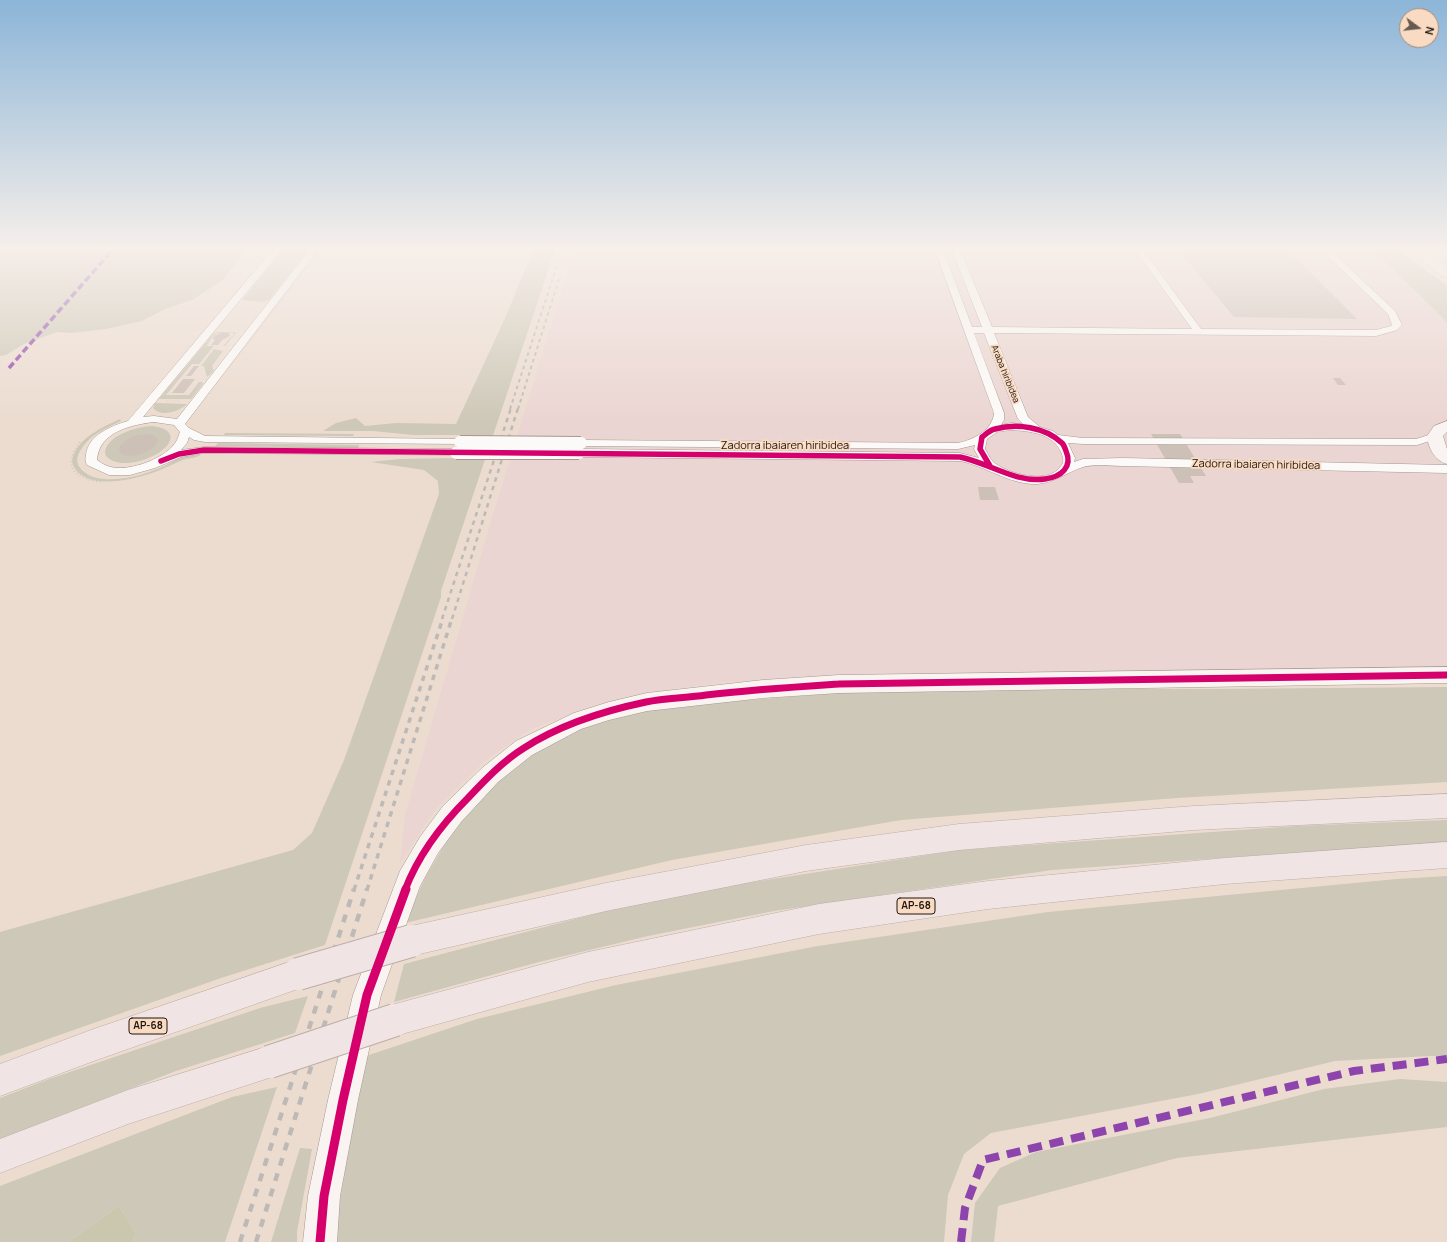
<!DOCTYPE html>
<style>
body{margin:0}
#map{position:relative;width:1447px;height:1242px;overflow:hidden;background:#ecdcd0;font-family:Manrope,sans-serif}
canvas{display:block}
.north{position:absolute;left:1399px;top:8px;width:40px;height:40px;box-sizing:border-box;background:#f9dbc3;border:1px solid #a28c7a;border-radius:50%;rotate:105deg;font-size:11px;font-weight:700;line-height:16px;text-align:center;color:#20150d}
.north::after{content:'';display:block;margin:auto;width:14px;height:18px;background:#675b51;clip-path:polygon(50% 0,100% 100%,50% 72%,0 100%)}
</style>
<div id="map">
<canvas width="1447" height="1242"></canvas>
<div class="north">N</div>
</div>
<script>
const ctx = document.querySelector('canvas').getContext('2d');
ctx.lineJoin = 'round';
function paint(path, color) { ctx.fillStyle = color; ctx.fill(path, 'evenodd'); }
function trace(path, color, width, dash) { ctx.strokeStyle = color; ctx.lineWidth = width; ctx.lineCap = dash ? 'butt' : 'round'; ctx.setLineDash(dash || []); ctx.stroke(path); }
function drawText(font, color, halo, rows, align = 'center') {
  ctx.font = font + ' Manrope,sans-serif'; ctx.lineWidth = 3.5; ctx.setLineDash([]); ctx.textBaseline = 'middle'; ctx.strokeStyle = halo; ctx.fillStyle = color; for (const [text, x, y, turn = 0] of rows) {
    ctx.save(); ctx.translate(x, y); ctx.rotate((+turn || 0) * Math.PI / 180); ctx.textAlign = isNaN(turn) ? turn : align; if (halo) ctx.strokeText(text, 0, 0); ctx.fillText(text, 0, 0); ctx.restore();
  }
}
const industrial = new Path2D(`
 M575,247H1367L1384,261L1439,314L1447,323V667L903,675L726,682L660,691L596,706L531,729L485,761L436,809L400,864L405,815L488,531Z`);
const green = new Path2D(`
 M0,247H248L224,279L194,299L165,309L142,321L106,329L71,333L57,332L24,344L6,355L0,356Z
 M285,247H311L269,300L264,302L242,300Z
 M322,247H323L207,397Z
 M534,247H556L441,591V597L325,945L221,978L0,1056V932L293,850L312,833L344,760L439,494L438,481L424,470L371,462L400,459L454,458L463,435H413L373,431H323L336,423L356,418L365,426L396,423L456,424L506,316Z
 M1367,247H1394L1447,285V323L1439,314L1384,261Z
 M218,332H234L236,333L225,346H223L234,334V333C219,331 213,332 207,346H214L199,364H192L166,395H189L199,382H202L203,384L191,399H159L213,334Z
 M214,349L223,351L212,366L214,371L207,377L204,366H201Z
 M155,403L187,404C180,411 161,418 153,408Z
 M120,419L121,421C106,428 89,435 80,451C76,458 76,464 82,470C97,486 134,478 152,471C161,468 169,463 177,459C185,456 193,455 201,455C194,459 185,458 178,462C168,466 159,471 149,474C128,481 81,491 72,462C75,439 101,428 120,419Z
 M152,426C172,428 178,439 160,452C151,458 139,462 128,463C113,464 95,456 112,440C123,431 138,427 152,426Z
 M225,433L354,434L353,436L224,435Z
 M218,443L359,445L358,448L215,446Z
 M1447,687V782L1177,798L901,820L672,860L405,923L425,878L458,821L496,779L536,749L573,731L625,714L686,705L900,688L1212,689Z
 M1447,820V842L1052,870L774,911L648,936L535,963L394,1002L404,964L613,909L740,884L960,850L1296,826Z
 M1447,876V1056H1430L1335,1061L1198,1094L991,1133L964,1154L948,1195L944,1242H336V1226L353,1118L366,1056L477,1019L616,985L818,946L1048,912L1397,879Z
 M308,996L295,1033L176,1071L0,1139V1098L49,1079L260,1008Z
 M1400,1079L1447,1082V1127L1177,1158L998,1206L994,1242H971L975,1203L1000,1168L1036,1152L1210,1118L1324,1089Z
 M277,1087L225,1242H132L136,1234L119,1206L68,1242H0V1186L232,1097Z
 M300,1148L312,1149L297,1232V1242H271Z`);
const forest = new Path2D(`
 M119,1206L136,1234L132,1242H68Z`);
const building = new Path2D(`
 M1176,247H1285L1357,319L1234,317Z
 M223,332L229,333L230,336L222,340L218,345H211L215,340L213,339L214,336Z
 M194,366H199L191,376H186Z
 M1333,378H1340L1346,385H1338Z
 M183,379H195L184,393H172Z
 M148,434L155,436L158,440L155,446L148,451L138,455L128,456L123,455L119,451L120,446L129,438L139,435Z
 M1151,434H1180L1206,476H1190L1194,483H1179Z
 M978,487H995L999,500H980Z`);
const pathFar1 = new Path2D(`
 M167,401H180`);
const path = new Path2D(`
 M80,442C61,468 76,479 103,482`);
const street = new Path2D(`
 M275,247H284L143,417L154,416L177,419L312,247H320L185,424L189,428L205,436L460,439L464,440L466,442L464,444L205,442L194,440L189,437L187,443L181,450L204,447L456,449L460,451L462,453L460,455L204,453L181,457L155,468L130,475H109L87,465C85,461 85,459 86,455C88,435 111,426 128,421ZM154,422L174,425L180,432C179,434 178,438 177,440C168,458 129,472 111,467C106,466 101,463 97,460C99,432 130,425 154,422Z
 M934,247H942L972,327H982L951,247H959L992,327L1192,329L1133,247H1141L1201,329L1376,330L1391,326L1392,325L1388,314L1318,247H1327L1395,311L1402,325L1397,330L1376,336L994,333L1028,417L1040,427L1053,431L1058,435L1083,438L1416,439L1435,433L1441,436L1439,438L1417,445L1083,444L1068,443L1075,458L1074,462L1083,459L1123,458L1447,465V473L1123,466C1111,466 1094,464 1083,467C1067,472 1054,483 1037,484C1010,485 986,466 960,461L579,457L575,455L573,453L575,451L579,449L960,453L979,458L974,449L975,445L958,449L581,446L577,445L575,443L577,441L581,440L958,443C973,440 993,430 994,413ZM974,333H984L1018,419L1023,424L1011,423L1001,425L1004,420V413ZM1011,430C1029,431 1053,433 1061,452C1063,457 1065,462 1061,466C1049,485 1010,474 996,464C991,461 988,454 985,449L987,439L997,432Z`);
const secondary = new Path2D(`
 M1447,421V432L1443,436L1447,449V464C1435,461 1428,448 1427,436L1434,426Z
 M1447,667V683L839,693L763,698L647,711L609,720L581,729L532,755L498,782L461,822L438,853L420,886L381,995L358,1100L340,1196L337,1242H303L308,1196L328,1100L353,995L400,871L420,837L443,806L482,768L516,741L574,713L609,702L647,693L763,680L839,675Z`);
const highway = new Path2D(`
 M1404,247H1419L1447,267V277L1442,276Z
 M1447,794V818L1194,830L959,850L806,871L606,911L411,956L401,951L396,941L401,931L411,926L606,883L806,845L959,824L1194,806Z
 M1447,842V868L1225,884L988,909L819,934L588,982L395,1036L384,1031L379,1020L384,1009L395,1004L588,952L819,904L988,881L1225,858Z
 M298,959L309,963L313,974L309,985L91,1062L0,1096V1064L91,1030Z
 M269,1046L281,1050L285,1062L281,1074L128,1124L0,1173V1139L128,1090Z`);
const railFar3 = new Path2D(`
 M510,409L563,247
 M518,409L560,276`);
const railFar2 = new Path2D(`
 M442,619L511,408
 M452,619L518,408`);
const railFar1 = new Path2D(`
 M354,890L443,618
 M367,890L452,618`);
const rail = new Path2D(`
 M240,1242L354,889
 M256,1242L367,889`);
const streetBridge = new Path2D(`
 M460,442L581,443
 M456,453H579`);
const highwayBridge = new Path2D(`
 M298,974L411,941
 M269,1062L395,1020`);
const quietFar1 = new Path2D(`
 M9,368L115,247`);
const quiet = new Path2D(`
 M961,1242L965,1208L983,1160L1354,1071L1447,1059`);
const cyclewayFar2 = new Path2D(`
 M161,461L179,454L204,450L960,457C989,463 1015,483 1045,479C1061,477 1073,467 1066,451C1065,448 1064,445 1062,443C1045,427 1017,423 995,429C990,430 986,434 982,437L980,449L990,466`);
const cyclewayFar1 = new Path2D(`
 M405,890C418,856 442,824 468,798C485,780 503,761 524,748C561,724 603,711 646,702C665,698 686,698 706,695C750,690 795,687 839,684L1447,675`);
const cycleway = new Path2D(`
 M320,1242L324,1196L343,1100L367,995L406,889`);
const farStreetnames = [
 ["Araba hiribidea",1005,374,68]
];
const shields = [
 [916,906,38],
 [148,1026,38]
];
const shieldNames = [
 ["AP-68",916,906],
 ["AP-68",148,1026]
];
const streetNames = [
 ["Zadorra ibaiaren hiribidea",785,446],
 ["Zadorra ibaiaren hiribidea",1256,465,1]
];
paint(industrial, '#ebd5d2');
paint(green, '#cdc8b7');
paint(forest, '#cac7ae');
paint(building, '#cdc0b7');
trace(street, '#a4988f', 1);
trace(secondary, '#a4988f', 1);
trace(highway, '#beada8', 1);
trace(pathFar1, '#cecac7', 1.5, [0.5, 2]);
trace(path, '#cecac7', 2, [1, 2.5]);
paint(street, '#fcfaf8');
paint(secondary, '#f9f4f2');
paint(highway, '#f0e5e4');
trace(railFar3, '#bdb9b6', 2, [3.5, 3.5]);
trace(railFar2, '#bdb9b6', 2.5, [4.5, 4.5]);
trace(railFar1, '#bdb9b6', 3.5, [5.5, 5.5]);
trace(rail, '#bdb9b6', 4.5, [8, 8]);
trace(streetBridge, '#a4988f', 14, []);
trace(highwayBridge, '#beada8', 34, []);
trace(streetBridge, '#fcfaf8', 12);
trace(highwayBridge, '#f0e5e4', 32);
trace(quietFar1, '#8e44ad', 3.5, [7, 3.5]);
trace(quiet, '#8e44ad', 8, [14, 8]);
trace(cyclewayFar2, '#d6006c', 5.5);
trace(cyclewayFar1, '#d6006c', 7);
trace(cycleway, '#d6006c', 9);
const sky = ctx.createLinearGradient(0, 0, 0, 421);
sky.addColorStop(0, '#8cb5d8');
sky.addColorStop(0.59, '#f6efea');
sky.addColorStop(1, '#f6efea00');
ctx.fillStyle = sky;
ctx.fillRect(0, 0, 1447, 421);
drawText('9px', '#20150d', '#f9dbc3', farStreetnames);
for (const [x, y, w] of shields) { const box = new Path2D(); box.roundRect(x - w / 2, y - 8, w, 16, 3); ctx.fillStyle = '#f9dbc3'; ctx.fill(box); trace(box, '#20150d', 1); }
drawText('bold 10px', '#20150d', null, shieldNames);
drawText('11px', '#20150d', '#f9dbc3', streetNames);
</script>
